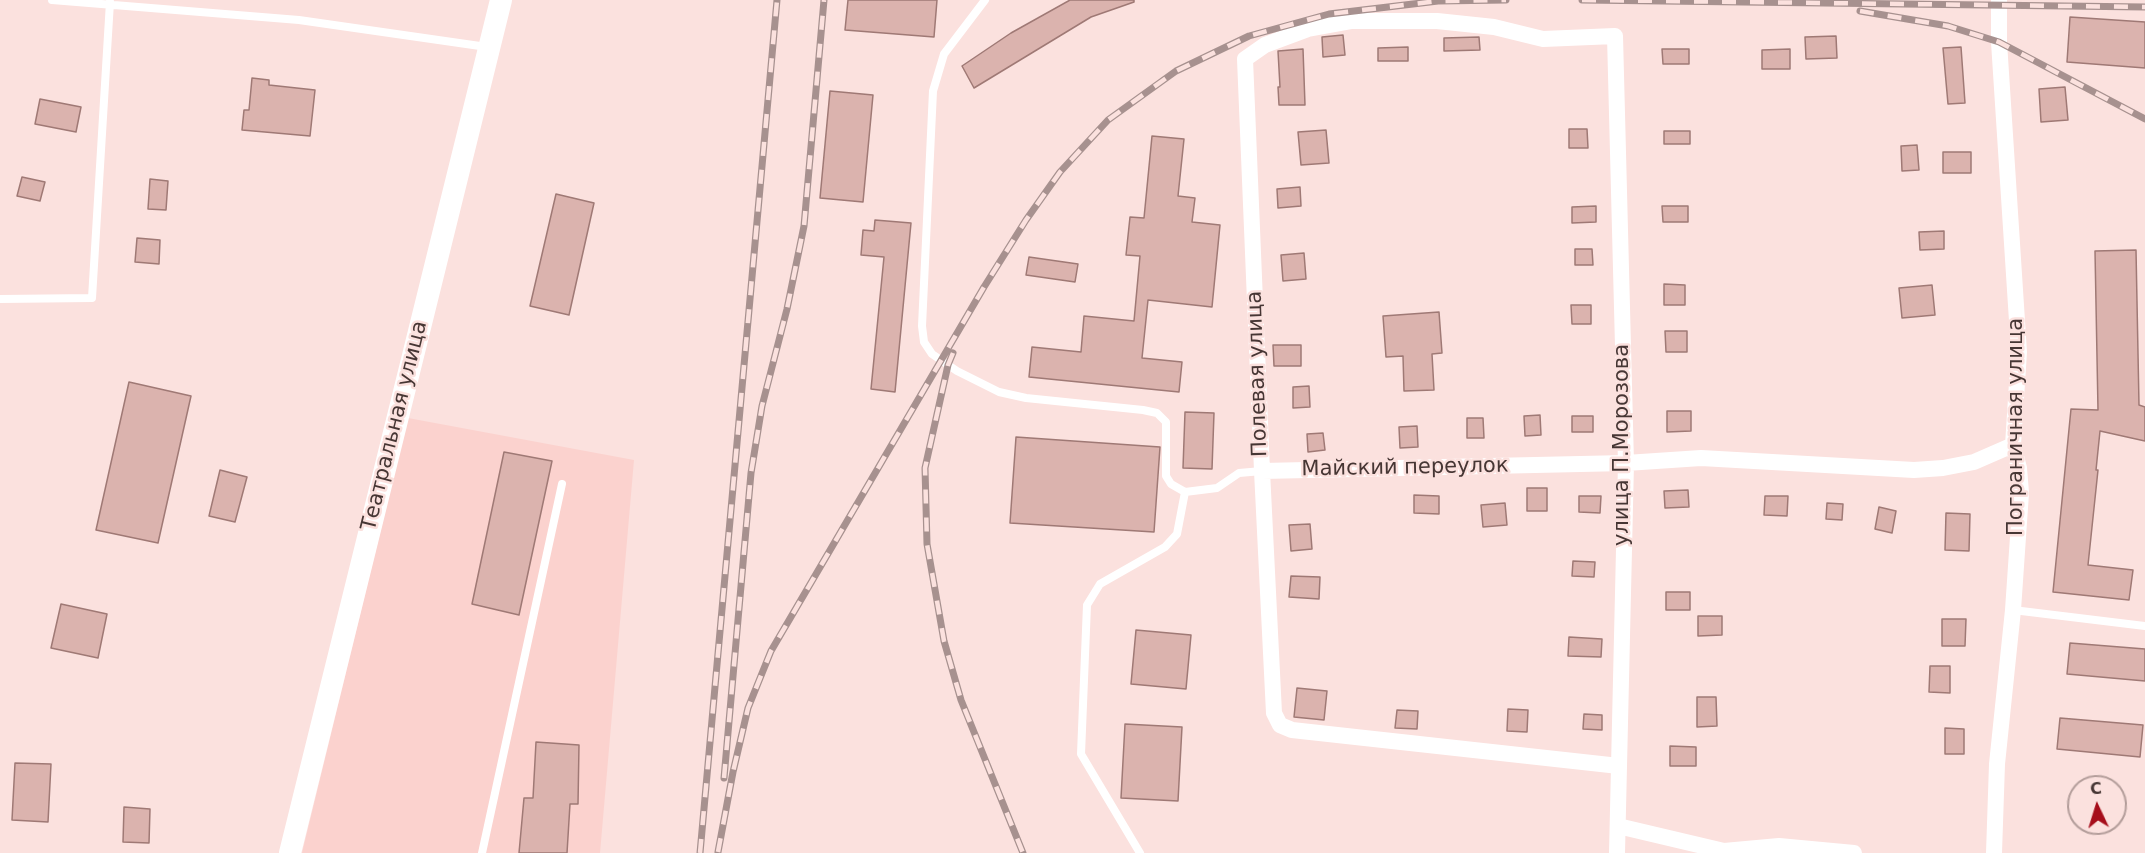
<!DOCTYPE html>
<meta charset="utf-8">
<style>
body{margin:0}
#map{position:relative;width:2145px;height:853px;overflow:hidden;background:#fbe1de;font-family:"DejaVu Sans",sans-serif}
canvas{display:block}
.north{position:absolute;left:2067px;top:775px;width:60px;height:60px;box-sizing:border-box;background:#fbe1de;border:2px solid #b39d9a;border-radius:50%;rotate:356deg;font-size:16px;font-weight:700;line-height:24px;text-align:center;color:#463634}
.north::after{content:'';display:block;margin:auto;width:21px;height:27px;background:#a60e1b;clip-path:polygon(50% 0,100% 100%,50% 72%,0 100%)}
</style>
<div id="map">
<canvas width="2145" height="853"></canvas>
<div class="north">С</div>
</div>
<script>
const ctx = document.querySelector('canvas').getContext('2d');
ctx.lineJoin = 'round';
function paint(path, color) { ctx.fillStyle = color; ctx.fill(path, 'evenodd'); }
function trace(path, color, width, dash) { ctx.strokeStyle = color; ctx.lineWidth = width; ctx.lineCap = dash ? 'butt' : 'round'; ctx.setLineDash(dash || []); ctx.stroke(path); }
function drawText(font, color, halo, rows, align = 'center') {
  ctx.font = font + ' "DejaVu Sans",sans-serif'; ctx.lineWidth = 5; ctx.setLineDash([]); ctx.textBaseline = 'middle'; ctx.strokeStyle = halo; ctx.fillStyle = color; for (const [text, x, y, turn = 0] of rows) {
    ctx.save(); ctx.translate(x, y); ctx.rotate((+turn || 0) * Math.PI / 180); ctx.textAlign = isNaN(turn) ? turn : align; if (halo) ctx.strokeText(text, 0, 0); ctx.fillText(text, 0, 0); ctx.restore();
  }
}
const built = new Path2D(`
 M408,418L634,460L600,853H302Z`);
const building = new Path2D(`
 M848,0H937L934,37L845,30Z
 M1070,0H1134V2L1091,17L974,88L962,66L1011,33Z
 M2070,17L2145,22V68L2067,62Z
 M1343,35L1345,55L1323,57L1322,37Z
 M1836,36L1837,58L1806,59L1805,37Z
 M1479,37L1480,50L1444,51V38Z
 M1408,47V61H1378V48Z
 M1961,47L1965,103L1948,104L1943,48Z
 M1303,49L1305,105H1279L1278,87H1280L1278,51Z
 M1662,49H1689V64H1663Z
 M1790,49V69H1762V50Z
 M252,78L269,80V85L315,90L310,136L242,130L244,110H249Z
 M2065,87L2068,120L2041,122L2039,89Z
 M830,91L873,95L863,202L820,198Z
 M40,99L81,107L76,132L35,124Z
 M1569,129H1587L1588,148H1569Z
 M1326,130L1329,163L1301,165L1298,132Z
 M1664,131H1690V144H1664Z
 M1152,136L1184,139L1178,196L1195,198L1192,222L1220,225L1212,307L1148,300L1142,358L1182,362L1179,392L1029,377L1032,347L1081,352L1084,316L1134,321L1140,256L1126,255L1130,217L1144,218Z
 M1917,145L1919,170L1902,171L1901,146Z
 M1943,152H1971V173H1943Z
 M22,177L45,182L40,201L17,196Z
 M150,179L168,181L166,210L148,209Z
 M1300,187L1301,206L1278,208L1277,189Z
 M556,194L594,203L569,315L530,306Z
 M1596,206V222L1572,223V207Z
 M1662,206H1688V222H1663Z
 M875,220L911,223L895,392L871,389L884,257L861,255L863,230L874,231Z
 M1944,231V249L1920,250L1919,232Z
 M137,238L160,240L159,264L135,262Z
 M1575,249H1592L1593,265H1575Z
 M2136,250L2139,405L2145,407V441L2100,431L2096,470H2098L2088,565L2133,570L2129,600L2053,592L2071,409L2098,410L2095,251Z
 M1304,253L1306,279L1283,281L1281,255Z
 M1029,257L1078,264L1075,282L1026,275Z
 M1664,284L1685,285V305H1664Z
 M1932,285L1935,315L1902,318L1899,288Z
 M1571,305H1591V324H1572Z
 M1439,312L1442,353L1432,354L1434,390L1404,391L1403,356L1386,357L1383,316Z
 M1665,331H1687V352H1666Z
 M1273,345H1301V366H1274Z
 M129,382L191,396L158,543L96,530Z
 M1309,386L1310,407L1293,408V387Z
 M1667,411H1691V431L1667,432Z
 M1185,412L1214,413L1212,469L1183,468Z
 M1540,415L1541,435L1525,436L1524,416Z
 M1572,416H1593V432H1572Z
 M1467,418H1483L1484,438H1467Z
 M1417,426L1418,447L1400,448L1399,427Z
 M1323,433L1325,450L1308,452L1307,434Z
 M1016,437L1160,447L1154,532L1010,523Z
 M504,452L552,461L519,615L472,604Z
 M220,470L247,477L235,522L209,516Z
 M1527,488H1547V511H1527Z
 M1688,490L1689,507L1665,508L1664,491Z
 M1414,495L1439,496V514L1414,513Z
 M1579,496H1601L1600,513L1579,512Z
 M1765,496H1788L1787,516L1764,515Z
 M1505,503L1507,525L1483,527L1481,505Z
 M1827,503L1843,504L1842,520L1826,519Z
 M1879,507L1896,511L1892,533L1875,529Z
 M1946,513L1970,514L1969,551L1945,550Z
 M1310,524L1312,549L1291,551L1289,525Z
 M1573,561L1595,562L1594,577L1572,576Z
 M1291,576L1320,577L1319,599L1289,597Z
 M1666,592H1690V610H1666Z
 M61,604L107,614L98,658L51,648Z
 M1698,616H1722V635L1698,636Z
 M1942,619H1966L1965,646H1942Z
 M1136,630L1191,635L1186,689L1131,684Z
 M1569,637L1602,639L1601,657L1568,656Z
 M2070,643L2145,649V681L2067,674Z
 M1930,666H1950V693L1929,692Z
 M1297,688L1327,691L1324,720L1294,717Z
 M1697,697H1716L1717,726L1697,727Z
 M1508,709L1528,710L1527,732L1507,731Z
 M1397,710L1418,711L1417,729L1395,728Z
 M1584,714L1602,715V730L1583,729Z
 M2060,718L2143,725L2140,757L2057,749Z
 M1125,724L1182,727L1178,801L1121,798Z
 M1945,728L1964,729V754H1945Z
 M536,742L579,745L578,804H570L567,853H519L524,798H533Z
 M1670,746L1696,747V766H1670Z
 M15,763L51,764L48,822L12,820Z
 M124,807L150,809L149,843L123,842Z`);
const service = new Path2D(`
 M52,0L299,20L487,47
 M985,0L944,54L933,91L922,326L924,342L932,354L957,371L999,392L1026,398L1143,410L1157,413L1166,422V476L1171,484L1185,492
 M0,299L92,298L110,2
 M2013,610L2145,626
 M482,853L562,484
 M1140,853L1081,754L1087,605L1100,584L1165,547L1177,534L1185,492L1217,488L1239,473L1262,471`);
const minor = new Path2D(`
 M1262,471L1626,463L1701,458L1914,470L1943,468L1974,462L2013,445
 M1618,826L1724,851L1779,846L1854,853
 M1617,853L1626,463L1615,36L1543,39L1494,27L1437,21H1352L1308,29L1265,45L1245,59L1262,471L1274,713L1280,725L1292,730L1619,766
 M1994,853L1997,764L2013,610L2021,493L2019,468L2013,445L2019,352L1999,42V0`);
const secondary = new Path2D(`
 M290,853L501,0`);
const rail = new Path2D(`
 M1582,0L2145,7
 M1860,11L1948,26L1999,42L2145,119
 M953,353L948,365L925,468L927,544L944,641L961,700L1023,853
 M724,778L751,473L762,406L787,309L804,226L824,0
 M718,852L733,772L748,708L771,651L984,287L1026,220L1060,172L1108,120L1176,71L1249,36L1329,14L1438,1L1506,0
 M700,853L777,0`);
const streetNames = [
 ["Полевая улица",1258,374,-92],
 ["Театральная улица",395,426,-76],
 ["Пограничная улица",2017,427,-90],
 ["улица П.Морозова",1623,445,-90],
 ["Майский переулок",1405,468,-1]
];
paint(built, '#fbd2ce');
paint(building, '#dbb3ae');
trace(building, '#9f7975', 1.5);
trace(service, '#fff', 8);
trace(minor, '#fff', 16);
trace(secondary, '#fff', 22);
trace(rail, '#a7918f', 7);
trace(rail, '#fbe1de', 4.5, [14]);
drawText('21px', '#463634', '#fbe1de', streetNames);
</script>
